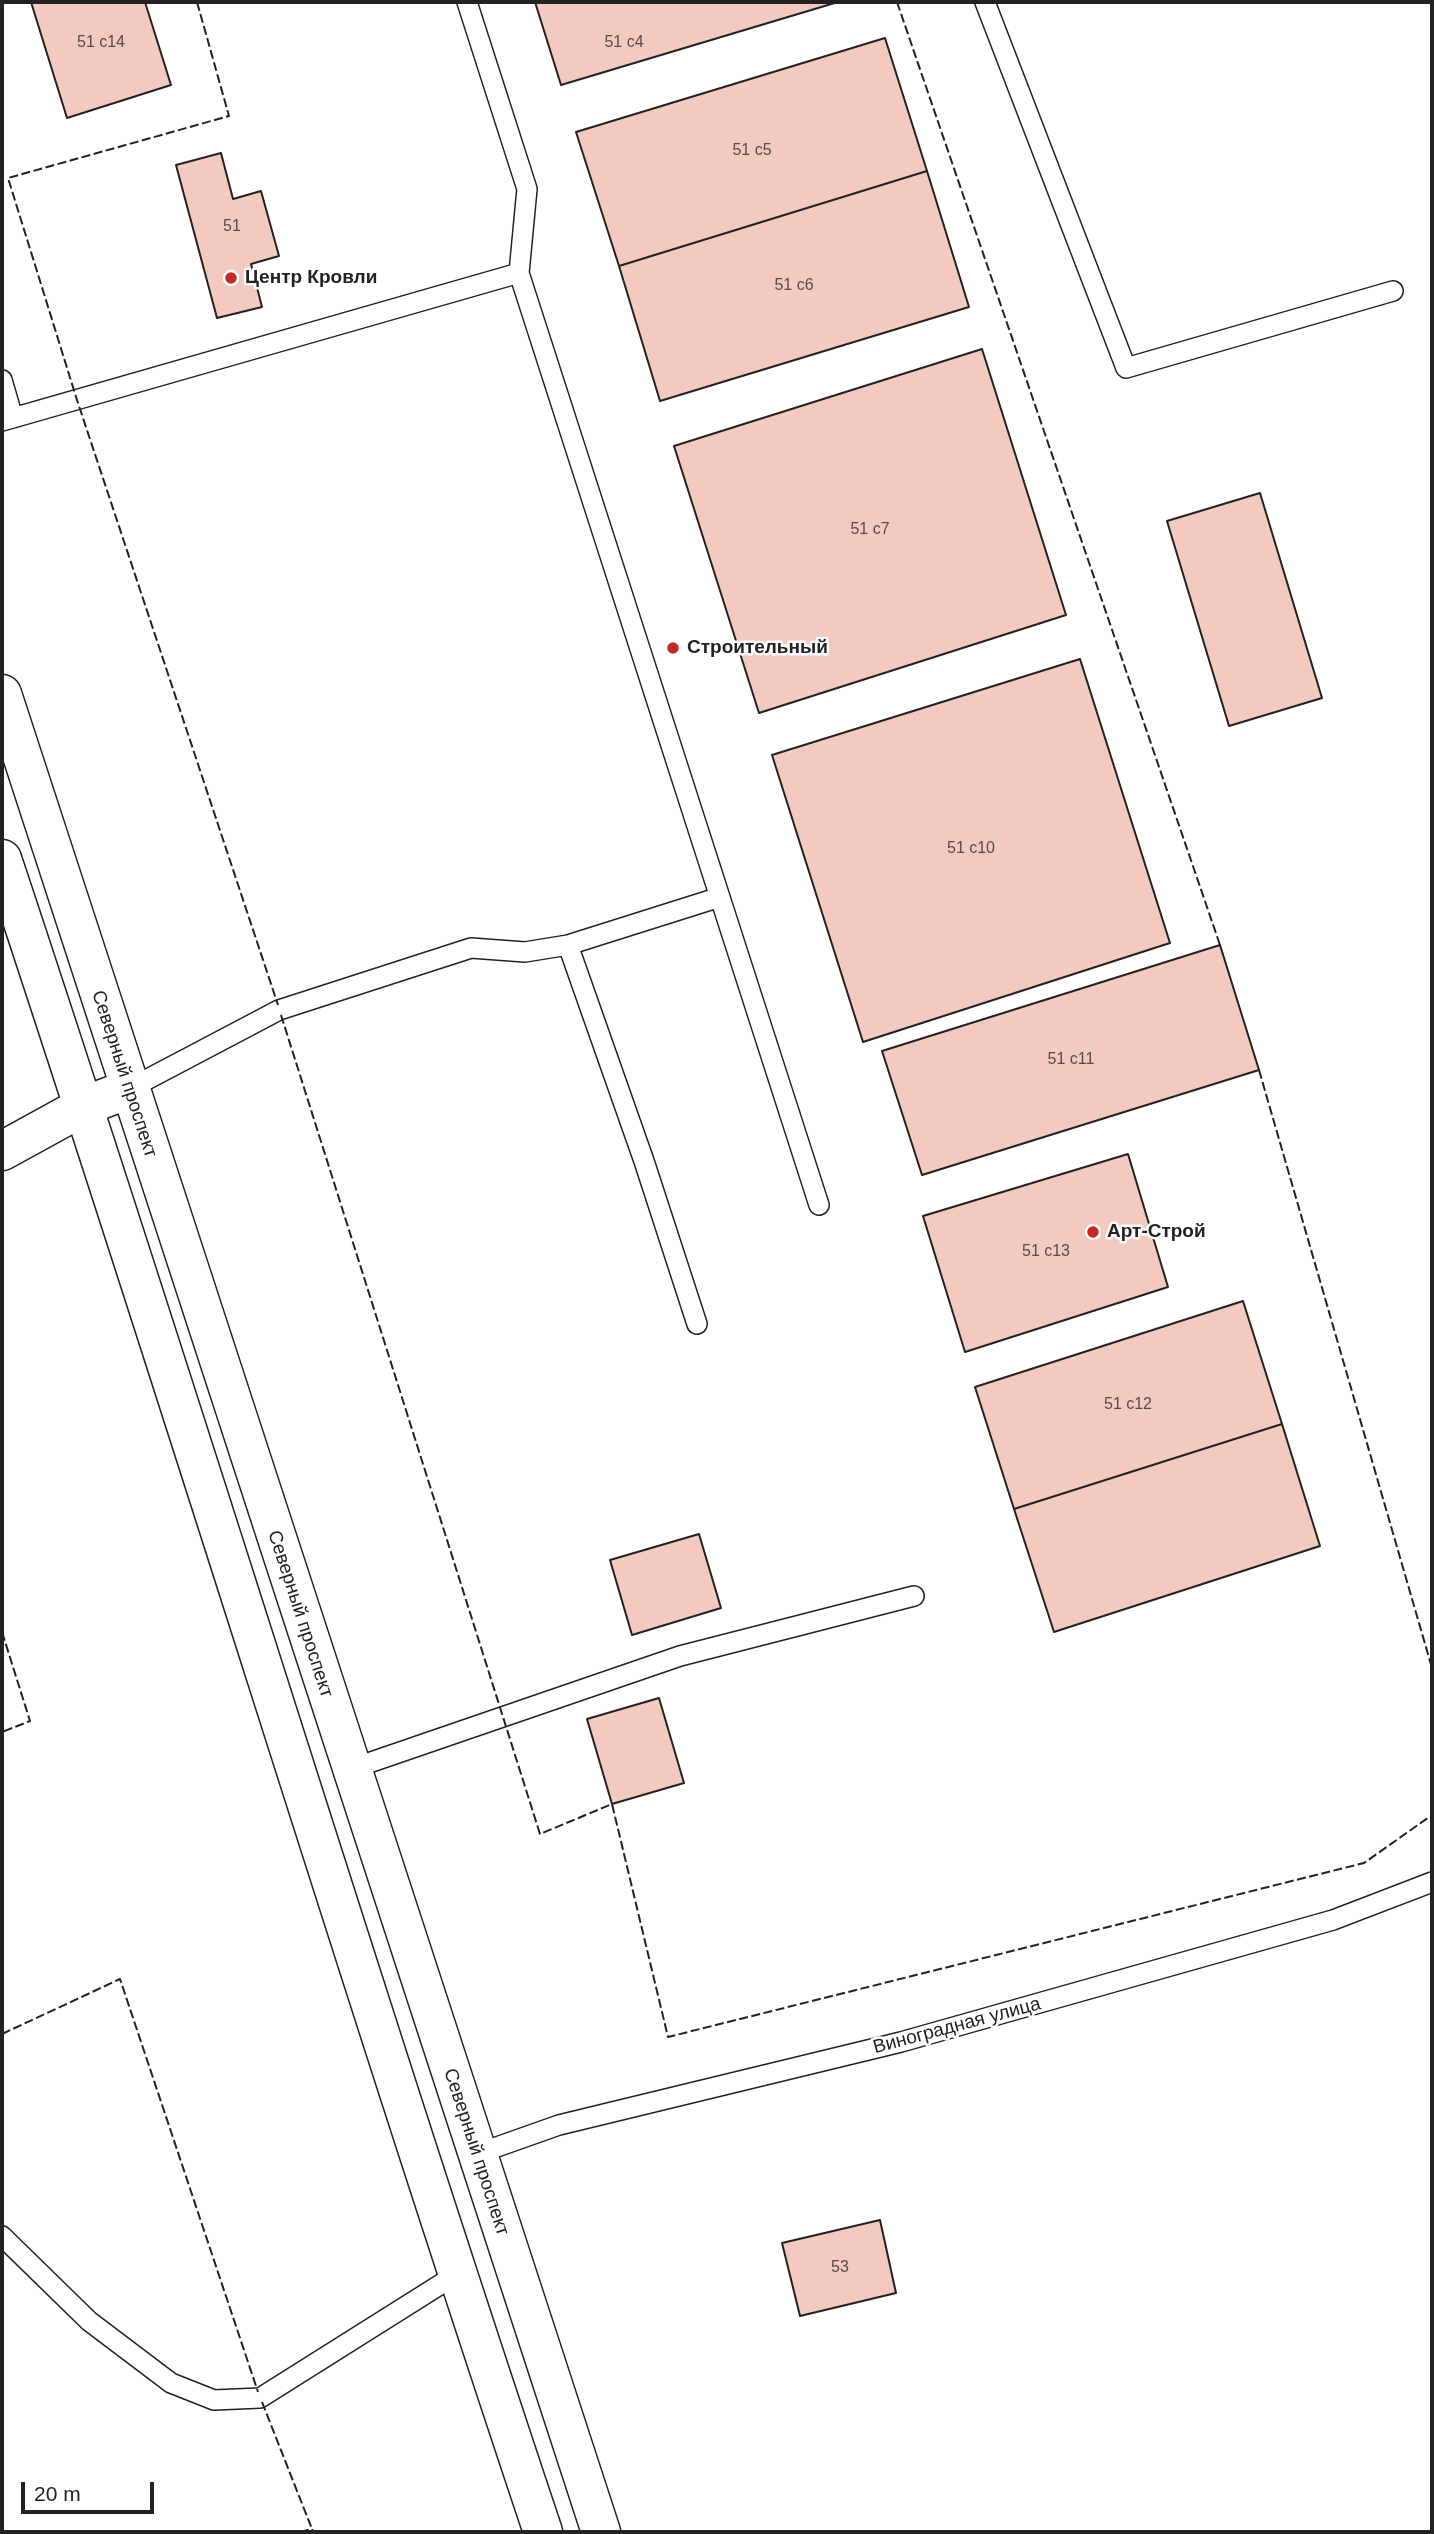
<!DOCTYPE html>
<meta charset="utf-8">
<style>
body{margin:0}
#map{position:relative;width:1434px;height:2534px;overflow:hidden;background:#fff;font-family:Helvetica,sans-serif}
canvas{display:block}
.frame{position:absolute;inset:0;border:4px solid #222;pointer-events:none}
.scale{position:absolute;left:21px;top:2482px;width:133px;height:32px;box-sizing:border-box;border:4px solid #222;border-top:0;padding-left:9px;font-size:21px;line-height:24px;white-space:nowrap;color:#222;-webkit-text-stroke:5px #fff;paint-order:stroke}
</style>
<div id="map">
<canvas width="1434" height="2534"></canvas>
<div class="frame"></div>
<div class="scale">20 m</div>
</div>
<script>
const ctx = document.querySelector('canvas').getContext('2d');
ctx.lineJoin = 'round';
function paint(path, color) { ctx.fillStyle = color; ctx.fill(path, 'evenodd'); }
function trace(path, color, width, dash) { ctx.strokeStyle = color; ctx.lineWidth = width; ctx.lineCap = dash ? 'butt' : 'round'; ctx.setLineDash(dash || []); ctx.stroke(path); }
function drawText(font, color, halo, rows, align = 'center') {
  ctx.font = font + ' Helvetica,sans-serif'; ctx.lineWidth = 5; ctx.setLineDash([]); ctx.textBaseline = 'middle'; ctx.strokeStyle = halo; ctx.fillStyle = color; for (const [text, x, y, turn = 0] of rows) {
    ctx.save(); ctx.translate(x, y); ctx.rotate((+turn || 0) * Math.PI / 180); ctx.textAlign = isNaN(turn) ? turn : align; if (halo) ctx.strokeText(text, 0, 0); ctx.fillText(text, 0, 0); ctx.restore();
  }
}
const building = new Path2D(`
 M31,2H145L171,85L67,118Z
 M535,2H838L561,85Z
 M885,38L927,171L619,266L576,132Z
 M221,153L233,199L261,191L279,256L251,264L262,307L217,318L176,165Z
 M927,171L969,307L660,401L619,266Z
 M982,349L1066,615L759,713L674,446Z
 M1260,493L1322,698L1229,726L1167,521Z
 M1080,659L1170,943L863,1042L772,755Z
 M1220,945L1259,1070L922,1175L882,1051Z
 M1128,1154L1168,1287L965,1352L923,1216Z
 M1243,1301L1282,1424L1014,1509L975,1387Z
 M1282,1424L1320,1546L1054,1632L1014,1509Z
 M699,1534L721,1608L632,1635L610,1560Z
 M659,1698L684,1783L612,1804L587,1719Z
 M880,2220L896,2293L800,2316L782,2243Z`);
const service = new Path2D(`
 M985,2L1126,368L1393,291
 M519,273L819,1205
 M2,380L13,418
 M2,421L519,273L527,189L467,2
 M568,945L720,897
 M129,1089L279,1010L471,948L525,952L568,945L644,1161L697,1324
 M351,1769L680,1656L914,1596
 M477,2154L559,2125L901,2042L1333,1920L1432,1882
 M2,2236L89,2321L171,2383L214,2400L260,2398L457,2274`);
const minor = new Path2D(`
 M2,1151L84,1106L129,1089`);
const primary = new Path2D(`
 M2,694L601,2532
 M2,859C187,1415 357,1976 543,2532`);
const fence = new Path2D(`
 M197,2L229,116L8,178L77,400L278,1005
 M897,2L1220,945
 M281,1015L540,1834L612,1804L668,2037L1364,1863L1432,1815
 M1259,1070L1432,1668
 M2,1632L30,1721L2,1732
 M2,2034L120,1979L258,2392
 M262,2402L312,2529
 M300,2532L312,2529L313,2532`);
const markers = [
 [231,278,7,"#c62828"],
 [673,648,7,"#c62828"],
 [1093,1232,7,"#c62828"]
];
const numberNames = [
 ["51 с14",101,43],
 ["51 с4",624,43],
 ["51 с5",752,151],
 ["51",232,227],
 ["51 с6",794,286],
 ["51 с7",870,530],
 ["51 с10",971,849],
 ["51 с11",1071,1060],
 ["51 с13",1046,1252],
 ["51 с12",1128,1405],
 ["53",840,2268]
];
const poiNames = [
 ["Центр Кровли",245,278],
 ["Строительный",687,648],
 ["Арт-Строй",1107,1232]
];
const streetNames = [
 ["Северный проспект",124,1074,72],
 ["Северный проспект",300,1614,72],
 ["Виноградная улица",957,2026,-15],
 ["Северный проспект",476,2152,72]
];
paint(building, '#f3c9c0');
trace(building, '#222', 2);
trace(service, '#222', 22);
trace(minor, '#222', 41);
trace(primary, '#222', 41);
trace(service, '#fff', 19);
trace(minor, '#fff', 38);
trace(primary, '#fff', 38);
trace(fence, '#222', 2, [9, 3.5]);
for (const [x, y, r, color] of markers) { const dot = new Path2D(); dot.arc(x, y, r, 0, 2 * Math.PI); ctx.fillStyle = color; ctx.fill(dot); trace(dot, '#fff', 2.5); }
drawText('16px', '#564c4a', null, numberNames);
drawText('bold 19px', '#222', '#fff', poiNames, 'left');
drawText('19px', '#222', '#fff', streetNames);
</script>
